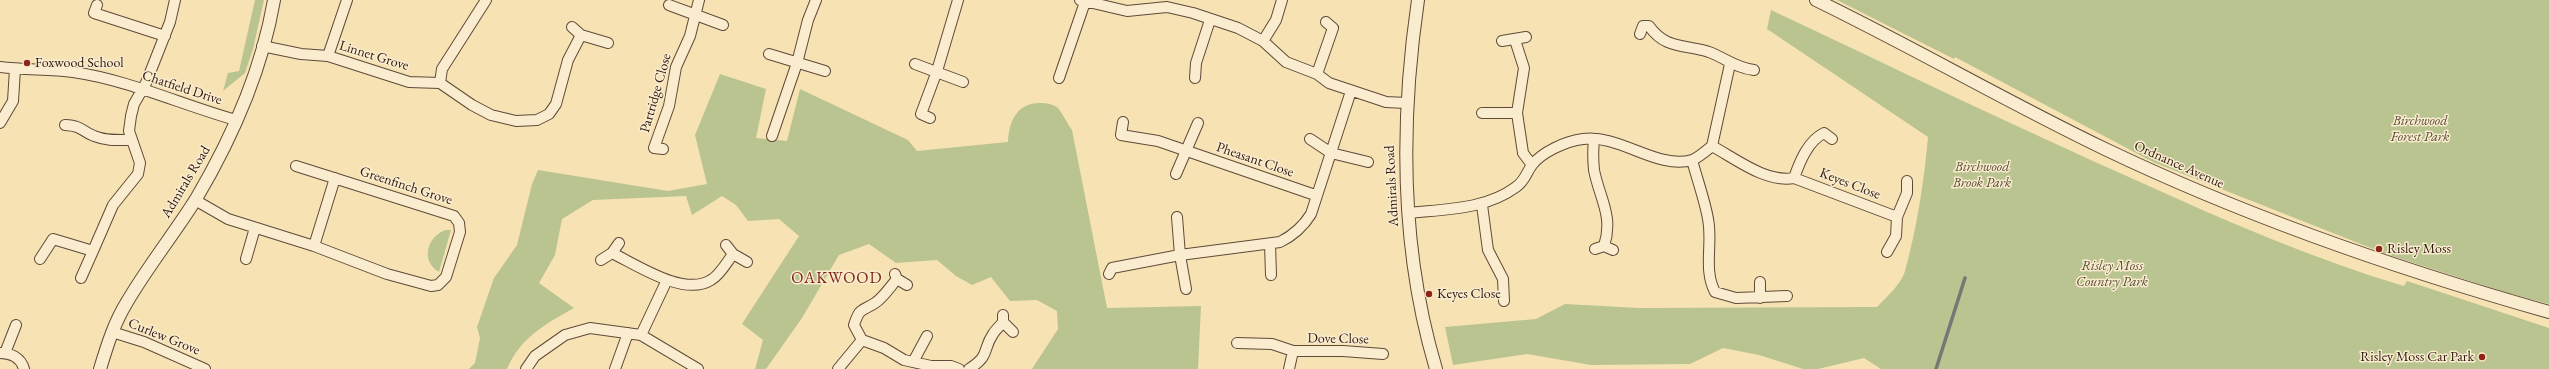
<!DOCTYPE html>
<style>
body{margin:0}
canvas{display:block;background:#f7e2b4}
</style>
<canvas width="2549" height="369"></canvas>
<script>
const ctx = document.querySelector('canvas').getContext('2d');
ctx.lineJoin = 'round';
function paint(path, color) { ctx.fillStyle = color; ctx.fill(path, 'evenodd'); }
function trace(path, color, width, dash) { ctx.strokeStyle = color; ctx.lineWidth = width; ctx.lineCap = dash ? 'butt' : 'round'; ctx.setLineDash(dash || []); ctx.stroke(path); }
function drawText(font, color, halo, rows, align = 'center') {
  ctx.font = font + ' "EB Garamond",serif'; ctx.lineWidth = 3; ctx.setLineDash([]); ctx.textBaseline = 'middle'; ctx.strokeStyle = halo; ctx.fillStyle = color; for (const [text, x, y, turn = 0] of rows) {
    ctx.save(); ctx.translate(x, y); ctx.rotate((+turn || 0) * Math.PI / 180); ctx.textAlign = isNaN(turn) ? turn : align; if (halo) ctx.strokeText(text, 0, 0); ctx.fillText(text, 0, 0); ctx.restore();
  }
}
const green = new Path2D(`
 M255,0H264L253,49L245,73L223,91L228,73L239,71Z
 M1837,0H2549V304L2507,293L2386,254L2153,162L1955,57L1954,59Z
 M1771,10C1894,68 2016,127 2140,182C2226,221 2313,259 2404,286L2407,281L2549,328V369H1881L1864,358L1818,369H1803L1759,355L1723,348L1690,364L1591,365L1527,354L1453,365L1445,327L1536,319L1565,304L1639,308L1877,307C1886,298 1902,283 1905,271C1917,227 1924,182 1928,137L1767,29Z
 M720,74L766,89L756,138L787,141L800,89L908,140L917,151L1008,142C1009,121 1017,103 1040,103C1046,103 1053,104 1058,108C1063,114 1067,123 1072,130L1107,308L1201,306L1198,369H1032L1058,329L1057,311L1037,300L1010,301L991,277L972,285L956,276L937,260L896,263L869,244L839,255L802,318L766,369H755L763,340L742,324L799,236L779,219L748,221L736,205L722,196L692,215L686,196L593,200L562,219L555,255L539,283L574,308C545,324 520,338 507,369H469L475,363L480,338L477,327L494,278L517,245L532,184L538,170L668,191L707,184L695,135Z
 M446,230H451L439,272C420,261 427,236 446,230Z`);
const stream = new Path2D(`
 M1936,369L1965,278`);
const minor = new Path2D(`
 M1080,0L1127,11L1167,7L1193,13L1238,28L1263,41L1286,62L1317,74L1329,83L1386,102L1406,103
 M97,5L94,13L165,36
 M669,5L723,25
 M572,27L581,35L608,43
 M1640,34L1643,26H1649C1666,50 1685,44 1709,52C1725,58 1736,68 1754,70
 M1515,40L1524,68L1517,113L1523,153L1532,165
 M1263,41L1276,20L1282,0
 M1502,41L1526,37
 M262,46L301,54L328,56L409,82L440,83L472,105L491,115L516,121L537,120L549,114L556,104L568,60L581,35
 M769,54L825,71
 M328,56L347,0
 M915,64L963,82
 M0,67C24,70 49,69 73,72C129,80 182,105 236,120
 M1317,74L1333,28L1326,22
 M1059,78L1085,2
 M1195,78L1196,63L1210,20
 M440,83L442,69L486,0
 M1482,113H1517
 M930,118L921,114L937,71L958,0
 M1123,122L1121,135L1158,141L1315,195
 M0,123L13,101L15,69
 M65,125C83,126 81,131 94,136C106,141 119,140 132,140
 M772,136L797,63L808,20L816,0
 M1310,139L1331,153L1368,162
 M1594,139C1593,149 1593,160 1594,170C1599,197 1614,216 1604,246
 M1712,146L1730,64
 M663,149L654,148L669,106L676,67L690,36L699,0
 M1692,160C1697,179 1705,201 1708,219C1713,244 1703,269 1715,292L1736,298L1787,296
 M1176,174L1198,123
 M1794,178C1800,161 1808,141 1824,133L1832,139
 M195,200L228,219L314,246L387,274L431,286L438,285L446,277L460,232L459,223L454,216L296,166
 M1482,205L1488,250L1503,279L1504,301
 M1408,213C1445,209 1485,210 1516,187C1525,181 1526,173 1532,165C1542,152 1566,141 1583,139C1620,134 1657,170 1692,160C1698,158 1706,151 1712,146C1736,159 1766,183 1794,178L1897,217
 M1177,217L1180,255L1186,289
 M1270,244L1271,275
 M726,245L733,254L747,262
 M314,246L335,178
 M1595,249L1604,246L1613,250
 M93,251L113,205L138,174L140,163L129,131L131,116L134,104L146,83L170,22L175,0
 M1887,252L1896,236L1897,217L1907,193V181
 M612,253C637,265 684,297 711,280C720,275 727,262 733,254
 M40,259L53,239L93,251L81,278
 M246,259L255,228
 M601,260L612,253L619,243
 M895,274L897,279L907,285
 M1109,274L1112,268L1180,255L1280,242C1294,235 1303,227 1311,214L1351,91
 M1760,298V282
 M1003,315V322L1013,332
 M112,332L144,342L205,369
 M641,335L667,280
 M862,340L884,348L904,360L931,366H951L959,369
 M1237,343L1272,344L1293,351H1343L1383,354
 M0,353C11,353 21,358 24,369
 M5,353L16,325
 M913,362L927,336
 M526,369L535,356L565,335L590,328L641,335L698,369
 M615,369L628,333
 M838,369L862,340L854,325C860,307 861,312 875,303C883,298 890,287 897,279
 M969,369C991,355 982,350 993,334C996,329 1000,326 1003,322
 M1289,369L1293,351`);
const tertiary = new Path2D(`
 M1418,0C1400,123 1400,249 1436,369
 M1816,0C1913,47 2007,102 2105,149C2247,217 2397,269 2549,312
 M100,369C107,346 114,323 127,302C148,266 174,234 196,199C232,138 262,70 274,0`);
const markers = [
 [27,63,4,"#8f2418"],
 [2379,249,4,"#8f2418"],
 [1429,294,4,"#8f2418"],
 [2482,357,4,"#8f2418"]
];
const streetNames = [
 ["Linnet Grove",374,56,17],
 ["Chatfield Drive",182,88,18],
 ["Partridge Close",656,93,-74],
 ["Pheasant Close",1255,160,19],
 ["Ordnance Avenue",2179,165,24],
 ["Admirals Road",186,182,-59],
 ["Keyes Close",1850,184,21],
 ["Greenfinch Grove",406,186,18],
 ["Admirals Road",1392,186,-93],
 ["Curlew Grove",164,337,22],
 ["Dove Close",1338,339,1]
];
const poiNames = [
 ["Foxwood School",35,63],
 ["Risley Moss",2387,249],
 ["Keyes Close",1437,294],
 ["Risley Moss Car Park",2474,357,"right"]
];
const parkNames = [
 ["Birchwood",2420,121],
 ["Forest Park",2420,137],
 ["Birchwood",1982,167],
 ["Brook Park",1982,183],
 ["Risley Moss",2112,266],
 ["Country Park",2112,282]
];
const quarterNames = [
 ["OAKWOOD",837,279]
];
paint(green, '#b9c490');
trace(stream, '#737975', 3.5);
trace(minor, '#5f4a38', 12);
trace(tertiary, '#5f4a38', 14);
trace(minor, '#faecce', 10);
trace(tertiary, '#faecce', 12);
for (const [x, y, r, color] of markers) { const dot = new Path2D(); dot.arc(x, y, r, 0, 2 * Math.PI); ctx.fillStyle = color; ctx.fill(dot); trace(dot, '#faecce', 1.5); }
drawText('14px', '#2c170f', '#faecce', streetNames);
drawText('14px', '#2c170f', '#faecce', poiNames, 'left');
drawText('italic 14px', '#564b36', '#faecce', parkNames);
ctx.letterSpacing = '1px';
drawText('16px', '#7a1f14', '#faecce', quarterNames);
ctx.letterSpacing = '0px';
</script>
